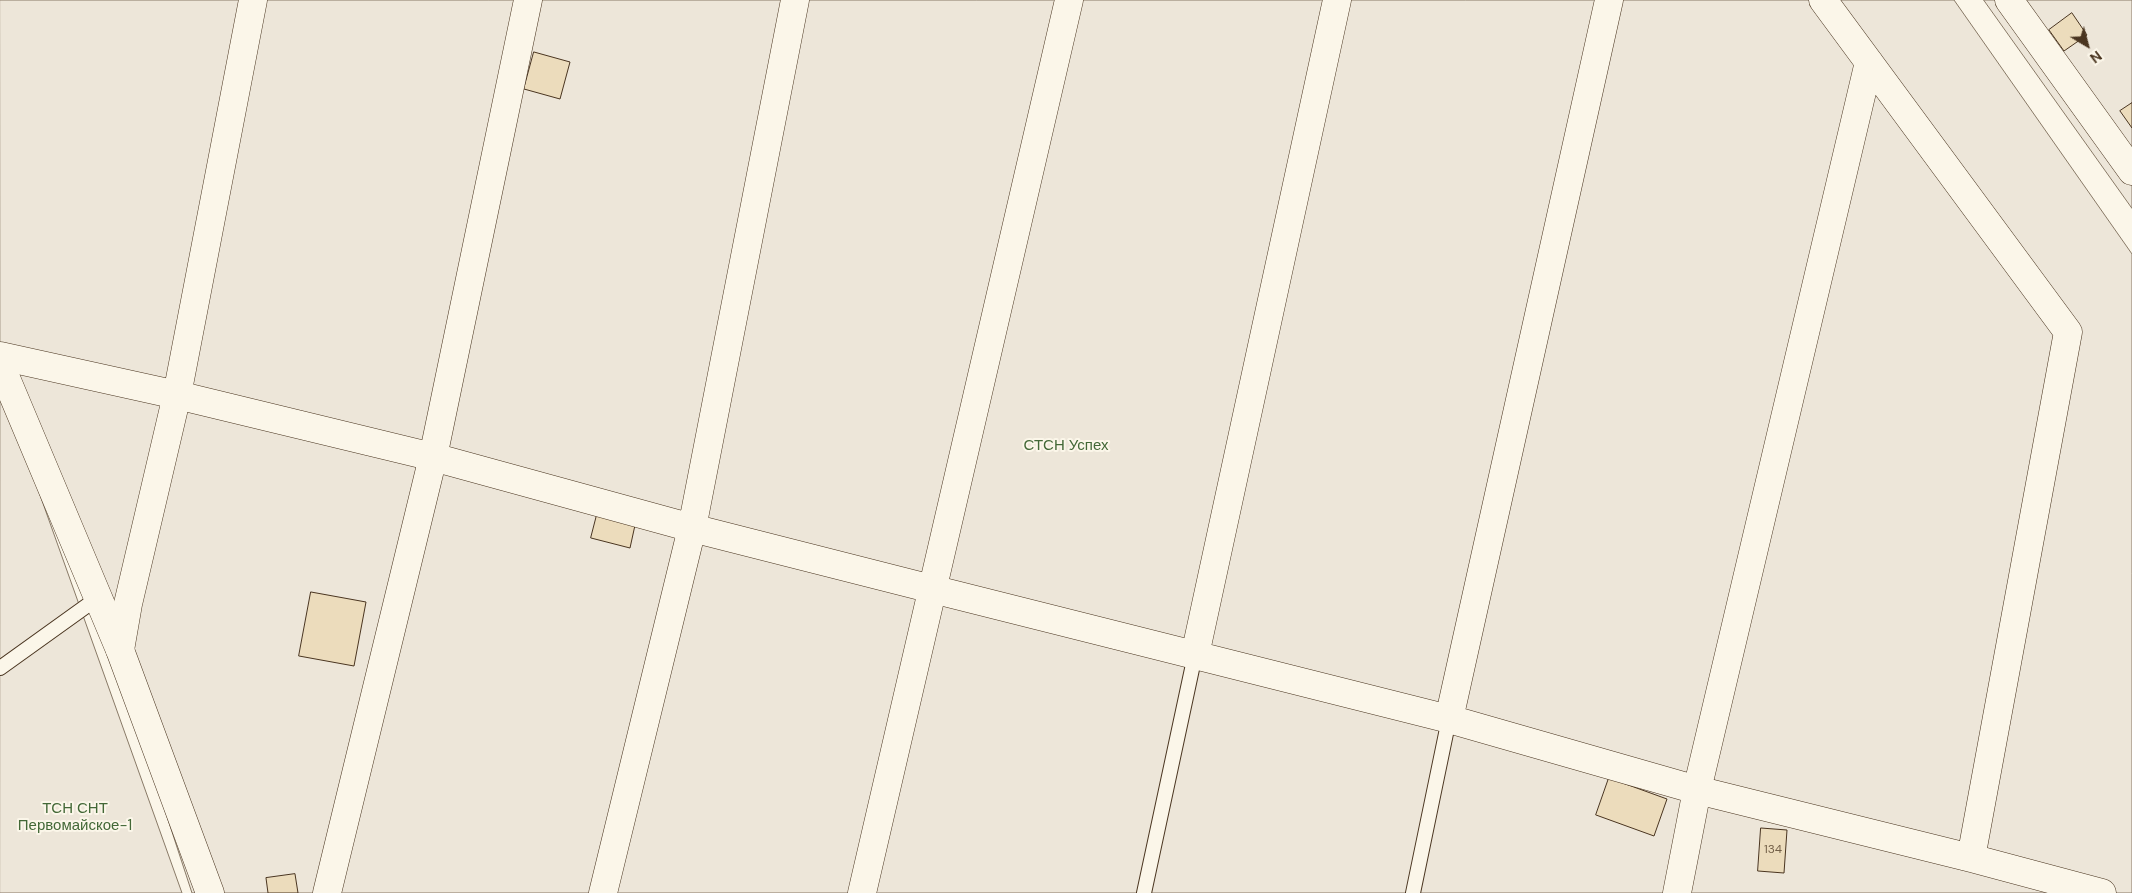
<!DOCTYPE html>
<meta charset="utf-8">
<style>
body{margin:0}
#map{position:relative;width:2132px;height:893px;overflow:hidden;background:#fbf6e9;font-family:"DM Sans",sans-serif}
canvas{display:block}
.north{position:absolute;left:2062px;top:20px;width:50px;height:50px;-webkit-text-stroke:4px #fbf6e9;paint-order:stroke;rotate:143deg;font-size:14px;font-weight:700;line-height:20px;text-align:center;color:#4a3520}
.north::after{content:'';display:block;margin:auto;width:18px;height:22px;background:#4a3520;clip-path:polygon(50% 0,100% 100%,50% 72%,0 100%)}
</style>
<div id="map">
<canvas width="2132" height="893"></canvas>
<div class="north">N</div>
</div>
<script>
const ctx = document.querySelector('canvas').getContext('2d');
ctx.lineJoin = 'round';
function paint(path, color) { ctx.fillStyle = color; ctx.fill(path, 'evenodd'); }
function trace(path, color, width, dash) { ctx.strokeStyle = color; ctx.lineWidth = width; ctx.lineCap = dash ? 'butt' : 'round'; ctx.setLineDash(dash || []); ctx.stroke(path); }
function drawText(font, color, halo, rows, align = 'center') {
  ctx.font = font + ' "DM Sans",sans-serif'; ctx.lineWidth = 4; ctx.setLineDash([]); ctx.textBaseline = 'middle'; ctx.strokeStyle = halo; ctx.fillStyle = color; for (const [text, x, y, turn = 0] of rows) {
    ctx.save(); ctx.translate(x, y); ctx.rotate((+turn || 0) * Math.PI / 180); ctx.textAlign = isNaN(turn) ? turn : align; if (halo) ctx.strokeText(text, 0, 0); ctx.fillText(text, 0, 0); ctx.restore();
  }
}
const green = new Path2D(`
 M0,0H1954L2132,254V893H192L135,719L0,365Z
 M1984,0H2132V208Z
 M0,383L182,893H0Z`);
const building = new Path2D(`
 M2072,13L2087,35L2064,51L2049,30Z
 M534,52L570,62L560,99L524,89Z
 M2132,103V128L2120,111Z
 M599,507L637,516L630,548L591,538Z
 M311,592L366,602L354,666L299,656Z
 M1609,778L1667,799L1654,836L1596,815Z
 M1761,828L1787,830L1784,873L1758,871Z
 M295,874L298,893H268L266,878Z`);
const lane = new Path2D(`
 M0,668L99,597
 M1144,893L1195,655
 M1413,893L1449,719`);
const street = new Path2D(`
 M1823,0L2068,332L1971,858
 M2009,0L2132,171
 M0,356L177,395L433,457L692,528L932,589L1449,719L1697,790L1971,858L2102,893
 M120,650L128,604L177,395L253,0
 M1195,655L1337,0
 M1449,719L1609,0
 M327,893L433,457L528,0
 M603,893L692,528L795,0
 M862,893L1069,0
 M1677,893L1697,790L1869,62`);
const secondary = new Path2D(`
 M0,364L120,650L210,893`);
const numberNames = [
 ["134",1773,850]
];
const parkNames = [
 ["СТСН Успех",1066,446],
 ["ТСН СНТ",75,809],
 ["Первомайское-1",75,826]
];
paint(green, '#ede6d9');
trace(green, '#887966', 1);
paint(building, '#ecdcbc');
trace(building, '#4a3520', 1);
trace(lane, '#4a3520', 16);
trace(street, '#4a3520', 29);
trace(secondary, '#4a3520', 29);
trace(lane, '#fbf6e9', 14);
trace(street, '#fbf6e9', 28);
trace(secondary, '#fbf6e9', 28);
drawText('12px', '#725f47', null, numberNames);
drawText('15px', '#436837', '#fbf6e9', parkNames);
</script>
